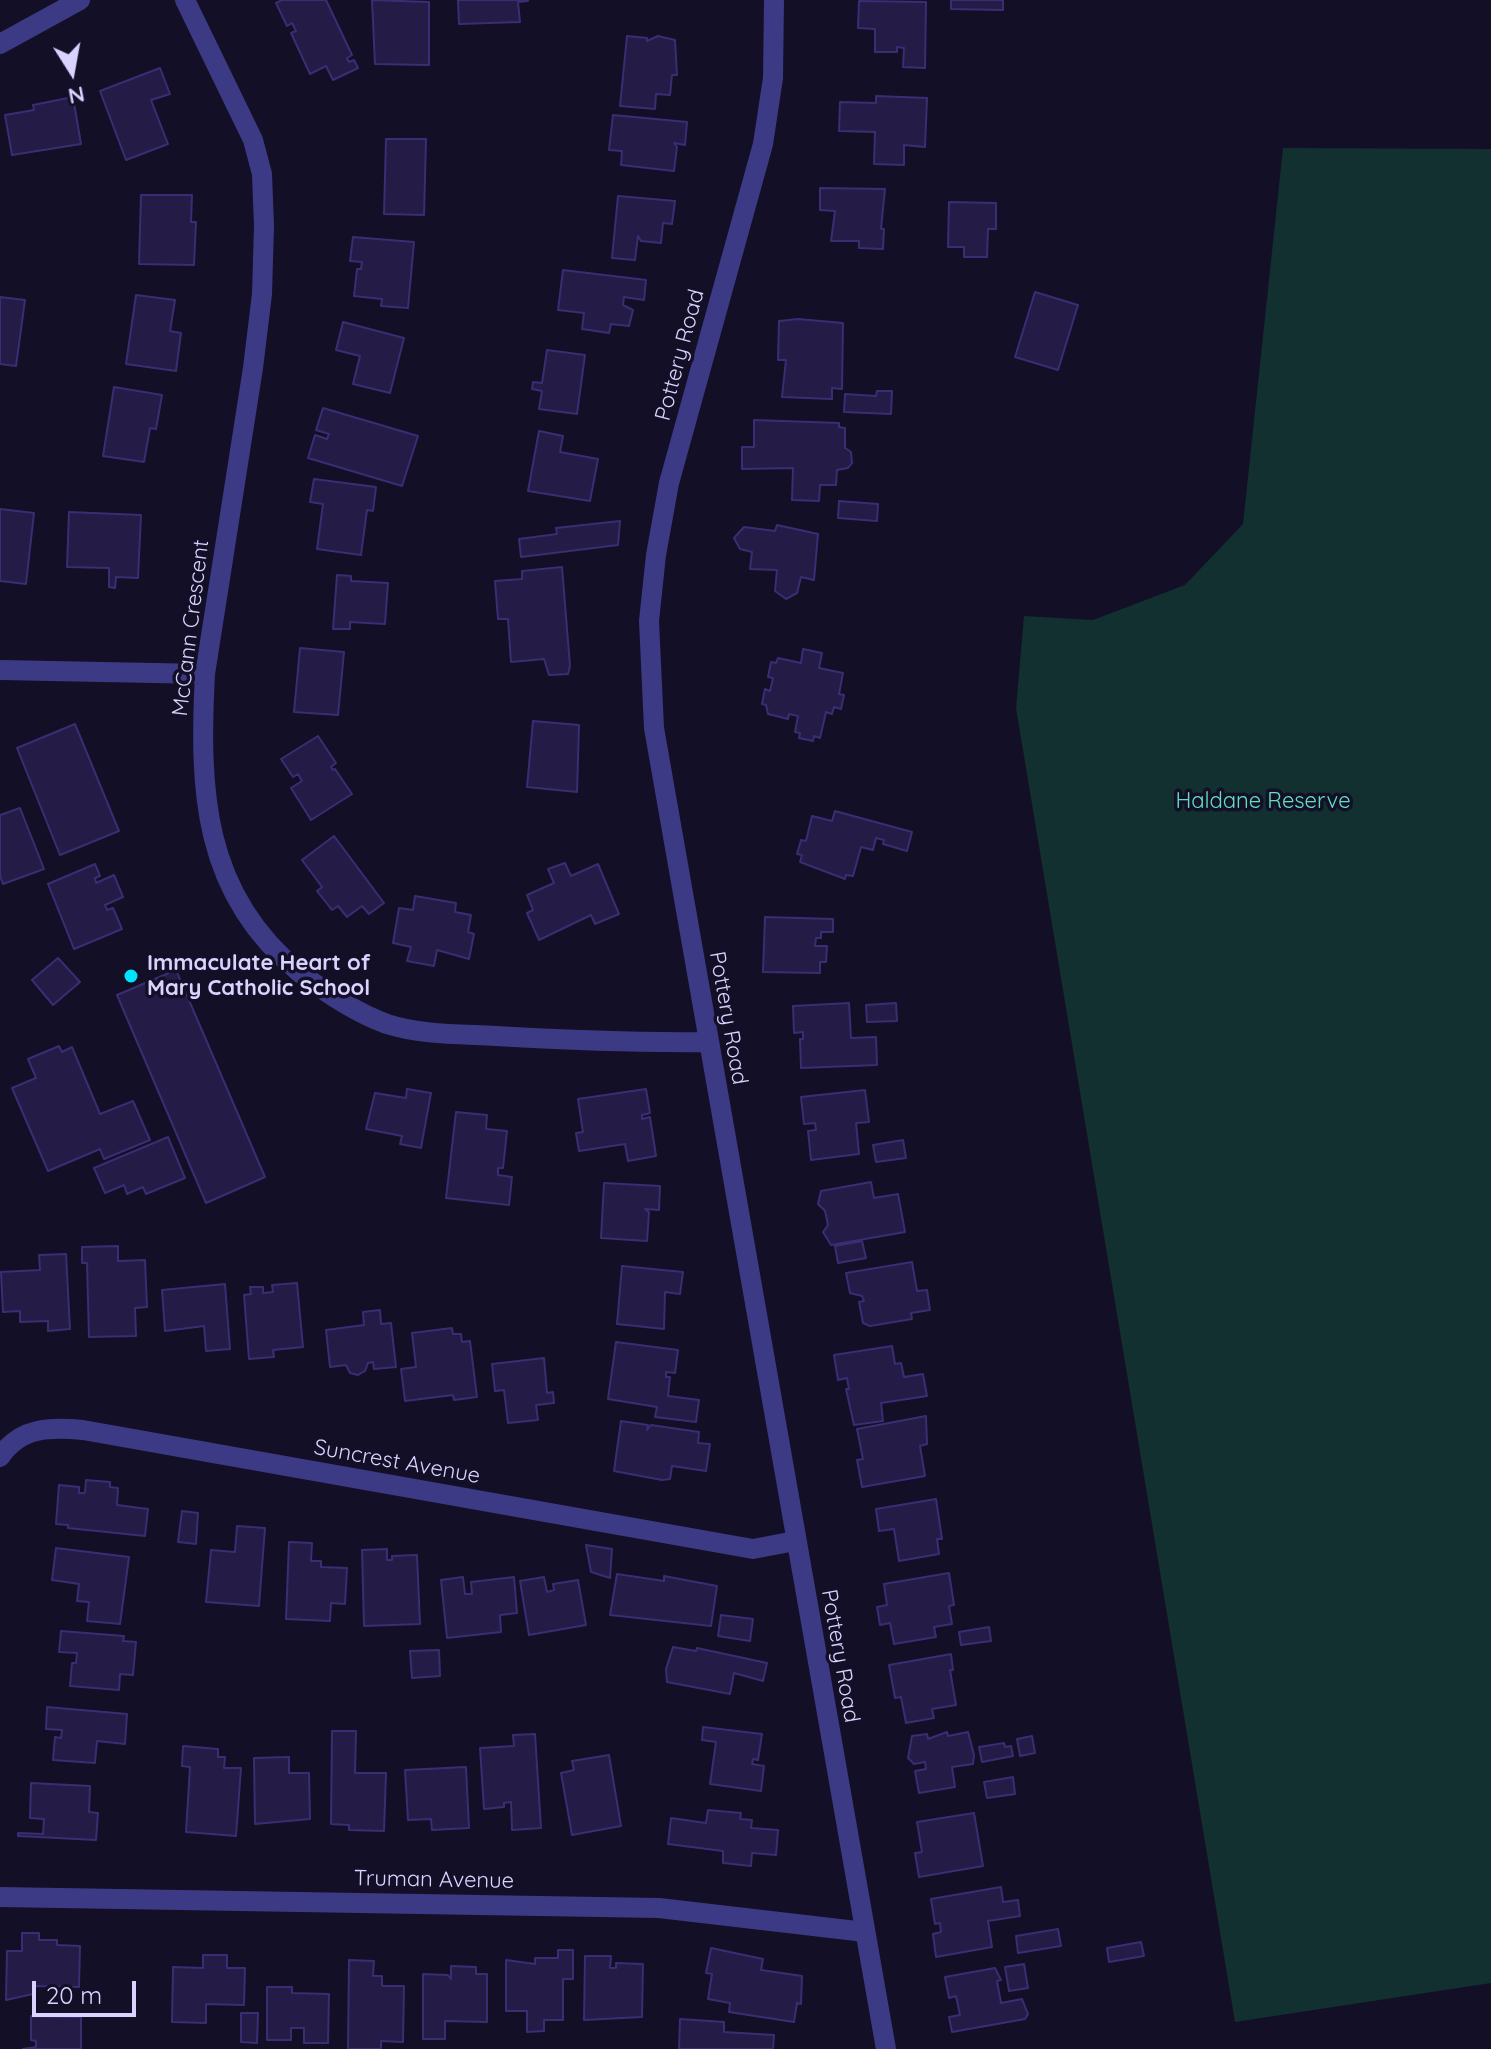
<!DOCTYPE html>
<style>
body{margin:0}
#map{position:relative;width:1491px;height:2049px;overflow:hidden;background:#130f26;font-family:Quicksand,sans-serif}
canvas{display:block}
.north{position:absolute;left:32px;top:32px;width:80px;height:80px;-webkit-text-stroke:6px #130f26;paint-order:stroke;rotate:169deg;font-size:22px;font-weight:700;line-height:32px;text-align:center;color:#d9d4ff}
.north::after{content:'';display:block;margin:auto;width:28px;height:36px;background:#d9d4ff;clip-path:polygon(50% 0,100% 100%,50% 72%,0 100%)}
.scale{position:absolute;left:32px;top:1981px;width:104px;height:36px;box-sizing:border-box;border:4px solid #d9d4ff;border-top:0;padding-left:10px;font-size:24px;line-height:28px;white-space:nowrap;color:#d9d4ff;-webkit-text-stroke:6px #130f26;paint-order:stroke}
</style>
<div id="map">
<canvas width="1491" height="2049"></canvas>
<div class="north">N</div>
<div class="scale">20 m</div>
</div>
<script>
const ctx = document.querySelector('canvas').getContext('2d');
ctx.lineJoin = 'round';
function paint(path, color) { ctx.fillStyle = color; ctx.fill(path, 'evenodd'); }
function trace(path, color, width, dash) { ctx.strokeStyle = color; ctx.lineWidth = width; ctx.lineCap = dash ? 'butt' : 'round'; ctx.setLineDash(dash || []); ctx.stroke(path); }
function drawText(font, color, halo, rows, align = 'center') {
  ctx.font = font + ' Quicksand,sans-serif'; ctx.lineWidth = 7; ctx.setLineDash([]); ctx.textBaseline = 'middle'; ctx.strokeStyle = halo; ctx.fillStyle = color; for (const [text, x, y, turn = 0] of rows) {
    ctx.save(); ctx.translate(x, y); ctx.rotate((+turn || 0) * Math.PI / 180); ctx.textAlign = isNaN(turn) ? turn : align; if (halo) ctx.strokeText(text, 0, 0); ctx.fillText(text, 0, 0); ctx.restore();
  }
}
const green = new Path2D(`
 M1283,148L1491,149V1983L1235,2022L1016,708L1024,616L1093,620L1185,585L1243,524Z`);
const building = new Path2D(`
 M282,0H326L352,55L347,58L349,62L354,60L358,68L333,80L326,66L310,74L291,33L296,31L292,23L287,26L276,3Z
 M372,0L429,2V65L375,64Z
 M458,0H528V1L518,2L520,22L459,24Z
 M951,0H1003V10L951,9Z
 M859,1L926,2L925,68L903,67L904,48L897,47V52H875V29L858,28Z
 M627,36L647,38V41L658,36L675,40L677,75H672L670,95L656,94L655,109L620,106Z
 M160,68L170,94L151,100L168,144L126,160L100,91Z
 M876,96L927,98L925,147L904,145V165L874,164L875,132L839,131L840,102L876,103Z
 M73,97L81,144L12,155L5,115L34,110L33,105Z
 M613,115L687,122L685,145L674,143L677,147L674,171L621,165L622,151L609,150Z
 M386,139H426L424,215L384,214Z
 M820,188L885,189L881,229H884L883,249L859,248V241H831L835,211L820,210Z
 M141,195H192L191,222H196L194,265L139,264Z
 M618,196L675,201L672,224L663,223L661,243L641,241L638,236L635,260L612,258Z
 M949,202L996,203V229H988L987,257H964V247H948Z
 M353,237L414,242L408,308L381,306L382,299L354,296L357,269H361L362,262L350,261Z
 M563,270L646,280L644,300L624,297L623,305L633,310L629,326L611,324L609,333L582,329L584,313L558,310Z
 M1035,292L1078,305L1058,370L1015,357Z
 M136,295L175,300L170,331L181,333L176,371L126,364Z
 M0,297L25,300L16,366L0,364Z
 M798,319L843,323L842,389L832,388V399L782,397L786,360H778L779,321Z
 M343,322L404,338L390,393L353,384L360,356L336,350Z
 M547,350L585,355L577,414L539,409L542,391L532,389L533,382L542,383Z
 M114,387L162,395L156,429L150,428L144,462L103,456Z
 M877,391H892L891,414L844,412L845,394L876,396Z
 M323,408L418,436L402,486L308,458L315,435L327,439L329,434L316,430Z
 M754,420L839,423V427L845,428V448L851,452L852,463L848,468L837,470L836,485H820L819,501L792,500L793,468L742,469V447H754Z
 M539,431L563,436L560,452L598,459L590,501L528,491Z
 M314,479L376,487L373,511L367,510L361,555L317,549L323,504L310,502Z
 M839,501L878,504L877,521L838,518Z
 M0,509L34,513L26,584L0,581Z
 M69,512L141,515L138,578L116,577L115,588L109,587V568L67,567Z
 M620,521L618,545L521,557L519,539L557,534L556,528Z
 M777,525L818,534L814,580L801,577L797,593L786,599L775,591L777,570L750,569L752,552L740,549L734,538L744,527L775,531Z
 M562,567L570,666L568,674L549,675L544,659L511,662L508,619H498L495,581L522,579V571Z
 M337,575L351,576V581L388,583L385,624L350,622V629H333Z
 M300,648L344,652L338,715L294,712Z
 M803,649L822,653L819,668L843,673L839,694L844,695L841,709L834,707L832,714L826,712L820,738L814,736L813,741L799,738L800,733L795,732L798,716L789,714L788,719L768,714L766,705L762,704L765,689L770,691L773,678L768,677L771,662L776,663L778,658L801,663Z
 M533,721L579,725L577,792L527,787Z
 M75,724L119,831L60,855L17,748Z
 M318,736L336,763L331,767L333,770L335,769L352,794L311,820L291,788L302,781L298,774L293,777L281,759Z
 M20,808L44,869L3,884L0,876V815Z
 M835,811L912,832L907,851L883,844L884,840L876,838L873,850L861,847L853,876L846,875L845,879L800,862L802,855L797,854L801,840L806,841L812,816L832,821Z
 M334,836L384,903L369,914L362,906L347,917L338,906L332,910L317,891L322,887L302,860Z
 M565,863L571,876L598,864L619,914L595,924L591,915L539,940L527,913L533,910L527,895L554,883L548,869Z
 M95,864L100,876L95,878L96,883L114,875L123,897L105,905L107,910L113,908L122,929L74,949L48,884Z
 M415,896L456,903L455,912L471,915L468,932L474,934L469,959L437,950L434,966L407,961L411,947L393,943L399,908L413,910Z
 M765,917L833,919V932H821V938H816L815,946H827L826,962H820V973L763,972Z
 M58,958L80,982L53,1005L32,980Z
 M176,970L265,1177L206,1203L117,995Z
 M849,1003L851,1038L876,1037L877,1065L801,1068L800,1039H803V1032L794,1033L793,1006Z
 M896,1003L897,1021L867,1022L866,1005Z
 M59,1046L62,1052L72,1047L100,1114L133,1101L150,1140L104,1159L100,1149L48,1171L12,1088L36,1078L28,1059Z
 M407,1089L431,1093L421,1148L400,1144L402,1136L366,1129L375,1093L406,1098Z
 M646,1089L650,1113L642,1115V1119L650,1117L656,1156L628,1161L625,1144L579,1151L576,1133L583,1132L578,1099Z
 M865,1090L869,1122L856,1123L859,1154L811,1160L808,1131L816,1130L815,1123L804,1124L801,1097Z
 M456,1112L487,1115L486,1129L507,1131L503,1168H498V1175L512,1177L509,1205L446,1198Z
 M168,1137L185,1178L146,1194L143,1187L127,1194L124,1185L105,1193L94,1168Z
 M903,1140L906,1158L876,1162L873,1145Z
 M871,1182L874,1198L898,1194L905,1232L831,1245L823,1232L828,1225L825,1211L818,1204L821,1191Z
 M604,1183L660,1186L659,1210L645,1209L649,1212L647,1241L601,1238Z
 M862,1241L866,1258L838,1263L835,1246Z
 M118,1246V1261L145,1260L147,1307L135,1308L136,1336L89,1337L87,1263H82V1247Z
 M66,1254L70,1329L48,1331V1321L20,1322V1311L3,1312L1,1272L40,1270L39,1255Z
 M912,1262L917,1291L927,1290L930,1310L911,1313L912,1319L870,1326L863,1323L859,1302L864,1301L862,1296L850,1293L846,1273Z
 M622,1266L683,1272L680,1294L665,1292L664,1329L617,1324Z
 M297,1283L303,1347L273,1350L274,1357L249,1359L244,1295L251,1294L250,1287H263V1293L273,1292L272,1285Z
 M225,1284L230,1349L206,1351L204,1326L165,1331L162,1290Z
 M380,1310L381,1324L391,1323L396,1367L374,1369L373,1362L368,1363L365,1371L358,1375L350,1373L346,1365L330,1367L326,1330L364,1325L363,1312Z
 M452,1328L453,1334H461L462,1342L470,1341L477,1397L454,1400L453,1395L405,1401L401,1369L416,1367L412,1333Z
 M616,1342L678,1350L675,1373L666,1372V1377H670L668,1396L699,1400L696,1422L655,1417L657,1407L608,1399Z
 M892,1346L895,1364L901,1363L904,1377L923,1374L927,1396L881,1403L883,1421L854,1425L846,1389H849L847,1378L838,1380L834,1355Z
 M544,1358L547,1393L553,1392L554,1403L536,1405L538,1420L508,1423L504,1390L495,1391L492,1364Z
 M926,1416L927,1444L920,1446L925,1476L862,1487L857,1460L863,1459L857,1429Z
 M621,1421L648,1425L647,1430L651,1425L699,1432L698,1443L710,1444L706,1471L672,1466L670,1479L662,1480L614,1471Z
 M86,1480L110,1482V1487L118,1488L117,1505L148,1509L145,1536L68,1528V1525L56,1524L59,1485L79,1487V1493H85Z
 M936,1499L942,1539H937L939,1554L899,1561L894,1529L879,1531L876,1509Z
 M182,1511L198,1513L196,1544L178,1542Z
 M237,1526L265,1528L259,1606L206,1602L211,1550L235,1552Z
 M289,1542L312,1543L311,1561H321V1567L347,1568L345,1604L331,1603L330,1621L286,1619Z
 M586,1545L612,1549L610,1578L591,1572Z
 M56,1548L129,1557L120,1624L87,1621L89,1602L77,1601L79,1584L52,1580Z
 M387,1549V1560H392V1556L417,1555L420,1624L364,1626L362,1550Z
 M949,1573L954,1605L949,1606L952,1624L934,1627L936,1637L894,1644L890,1623L880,1625L877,1607L887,1605L884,1584Z
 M617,1574L664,1581V1576L717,1586L711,1626L610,1615Z
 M463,1577L465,1594H472L471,1582L514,1577L517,1613L500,1615L501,1632L447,1638L441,1580Z
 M544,1577L547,1592L554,1590L553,1584L578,1580L586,1625L529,1635L520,1581Z
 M721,1615L753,1619L750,1641L718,1636Z
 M989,1627L991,1641L961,1645L959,1632Z
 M61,1631L124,1636L123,1641L136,1642L133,1675L120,1674L119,1690L70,1686L72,1663H76L77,1653L59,1652Z
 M673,1647L696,1651L697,1648L767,1663L763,1681L734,1673L730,1694L667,1682L666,1669Z
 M439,1650L440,1676L412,1678L410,1651Z
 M951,1654L953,1670H950L956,1705L932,1709L934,1718L906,1723L901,1697L895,1698L889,1665Z
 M47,1707L127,1714L125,1744L97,1741L95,1763L53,1760L55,1737L61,1738L62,1730L46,1729Z
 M703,1727L762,1734L758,1760L753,1759L752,1764L764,1766L761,1791L710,1784L716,1742L702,1740Z
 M332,1731H356L355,1773H386L384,1831L349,1830V1825L331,1824Z
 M947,1732L948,1736L968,1732L974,1755L973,1764L952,1767L955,1787L919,1793L915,1771L926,1769L925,1762L914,1764L908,1758L912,1736L927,1734L928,1739Z
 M535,1734L541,1828L512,1830L511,1802L504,1803V1807L484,1809L480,1748L514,1746L513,1735Z
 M1032,1736L1035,1753L1020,1756L1017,1739Z
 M1004,1743L1005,1747L1011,1746L1013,1756L982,1762L979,1747Z
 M183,1746L218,1749V1757H225L224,1768H241L236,1836L186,1832L190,1767L182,1766Z
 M609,1755L621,1826L572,1835L561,1773L574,1770L572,1761Z
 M289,1757V1773H309L310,1819L255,1824L254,1758Z
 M466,1767L469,1828L432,1830L431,1819L408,1820L405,1770Z
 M1013,1777L1015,1794L987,1798L984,1782Z
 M31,1783L90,1786L89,1812L98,1813L96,1840L18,1836V1833L43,1834L44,1819L30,1818Z
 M708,1810L741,1813L740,1819L752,1820L751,1828L778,1830L776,1855L752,1853L751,1866L723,1863V1851L668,1844L671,1818L706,1823Z
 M974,1813L983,1866L919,1877L915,1853L922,1852L917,1822Z
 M1001,1887L1003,1902L1018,1900L1020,1916L988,1921L992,1947L936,1957L933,1934L941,1932L940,1923L935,1924L931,1899Z
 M1058,1929L1061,1946L1018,1953L1016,1936Z
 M22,1933H39V1940H57V1945L80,1946L79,1987L33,1986V1994L6,2000L7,1951H22Z
 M1141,1942L1144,1956L1109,1962L1107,1948Z
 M711,1948L763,1959L761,1970L802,1976L801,2004L797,2003L794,2022L729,2012L730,2003L708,1999L712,1974L706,1973Z
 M558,1950H573V1979H563V2020H544V2031L527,2032V2011H506V1960L535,1964V1958H558Z
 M203,1955H227V1968H245L244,2005L206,2004V2023L172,2022L173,1967L203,1968Z
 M585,1956H611L610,1968H616V1963L643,1964L642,2017L584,2020Z
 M349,1960L374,1961L373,1976H382V1986H404L403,2042L381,2041V2049H348Z
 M1024,1964L1028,1988L1009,1991L1005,1967Z
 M451,1966L476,1967V1974H487V2022L445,2021V2039H423V1974L448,1975L451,1979Z
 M995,1968L1001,1980L997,1981L1001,2003L1022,1999L1028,2014L1025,2019L952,2032L949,2017L960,2015L956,1996L949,1998L945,1977Z
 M267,1987H292V1993L329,1994L328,2043H304V2028H291V2040H267Z
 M241,2013H258L257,2043L241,2042Z
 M31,2016L81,2017V2049H23L36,2047V2041L31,2040Z
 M680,2019L724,2022V2032L774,2035L773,2049H679Z`);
const minor = new Path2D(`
 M185,0L253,140L262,174L264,226L262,294L253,368L205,674C199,789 202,893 299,972C326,993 354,1012 387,1024C421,1035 460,1034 496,1036C567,1040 637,1043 708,1042
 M774,0L773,78L763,144L669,483L656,555L649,621L654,728L886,2049
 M0,44L80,0
 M0,670L205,674
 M0,1457C20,1427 50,1427 83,1430L753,1549L795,1541
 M0,1897L659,1908L865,1932`);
const markers = [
 [131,976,8,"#00e5ff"]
];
const streetNames = [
 ["Pottery Road",680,355,-75],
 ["McCann Crescent",191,628,-83],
 ["Pottery Road",728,1018,80],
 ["Suncrest Avenue",397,1462,10],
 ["Pottery Road",840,1656,80],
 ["Truman Avenue",434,1880,1]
];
const parkNames = [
 ["Haldane Reserve",1263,801]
];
const poiNames = [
 ["Immaculate Heart of",147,963],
 ["Mary Catholic School",147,988]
];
paint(green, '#12302f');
paint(building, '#241b47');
trace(building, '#3b2d73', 2);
trace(minor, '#3d3a85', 20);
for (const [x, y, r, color] of markers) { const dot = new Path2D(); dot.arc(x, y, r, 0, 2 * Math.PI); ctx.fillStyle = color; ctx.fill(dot); trace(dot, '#130f26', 3); }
drawText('22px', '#d9d4ff', '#130f26', streetNames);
drawText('22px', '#5fe0c0', '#130f26', parkNames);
drawText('bold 22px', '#d9d4ff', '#130f26', poiNames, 'left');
</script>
